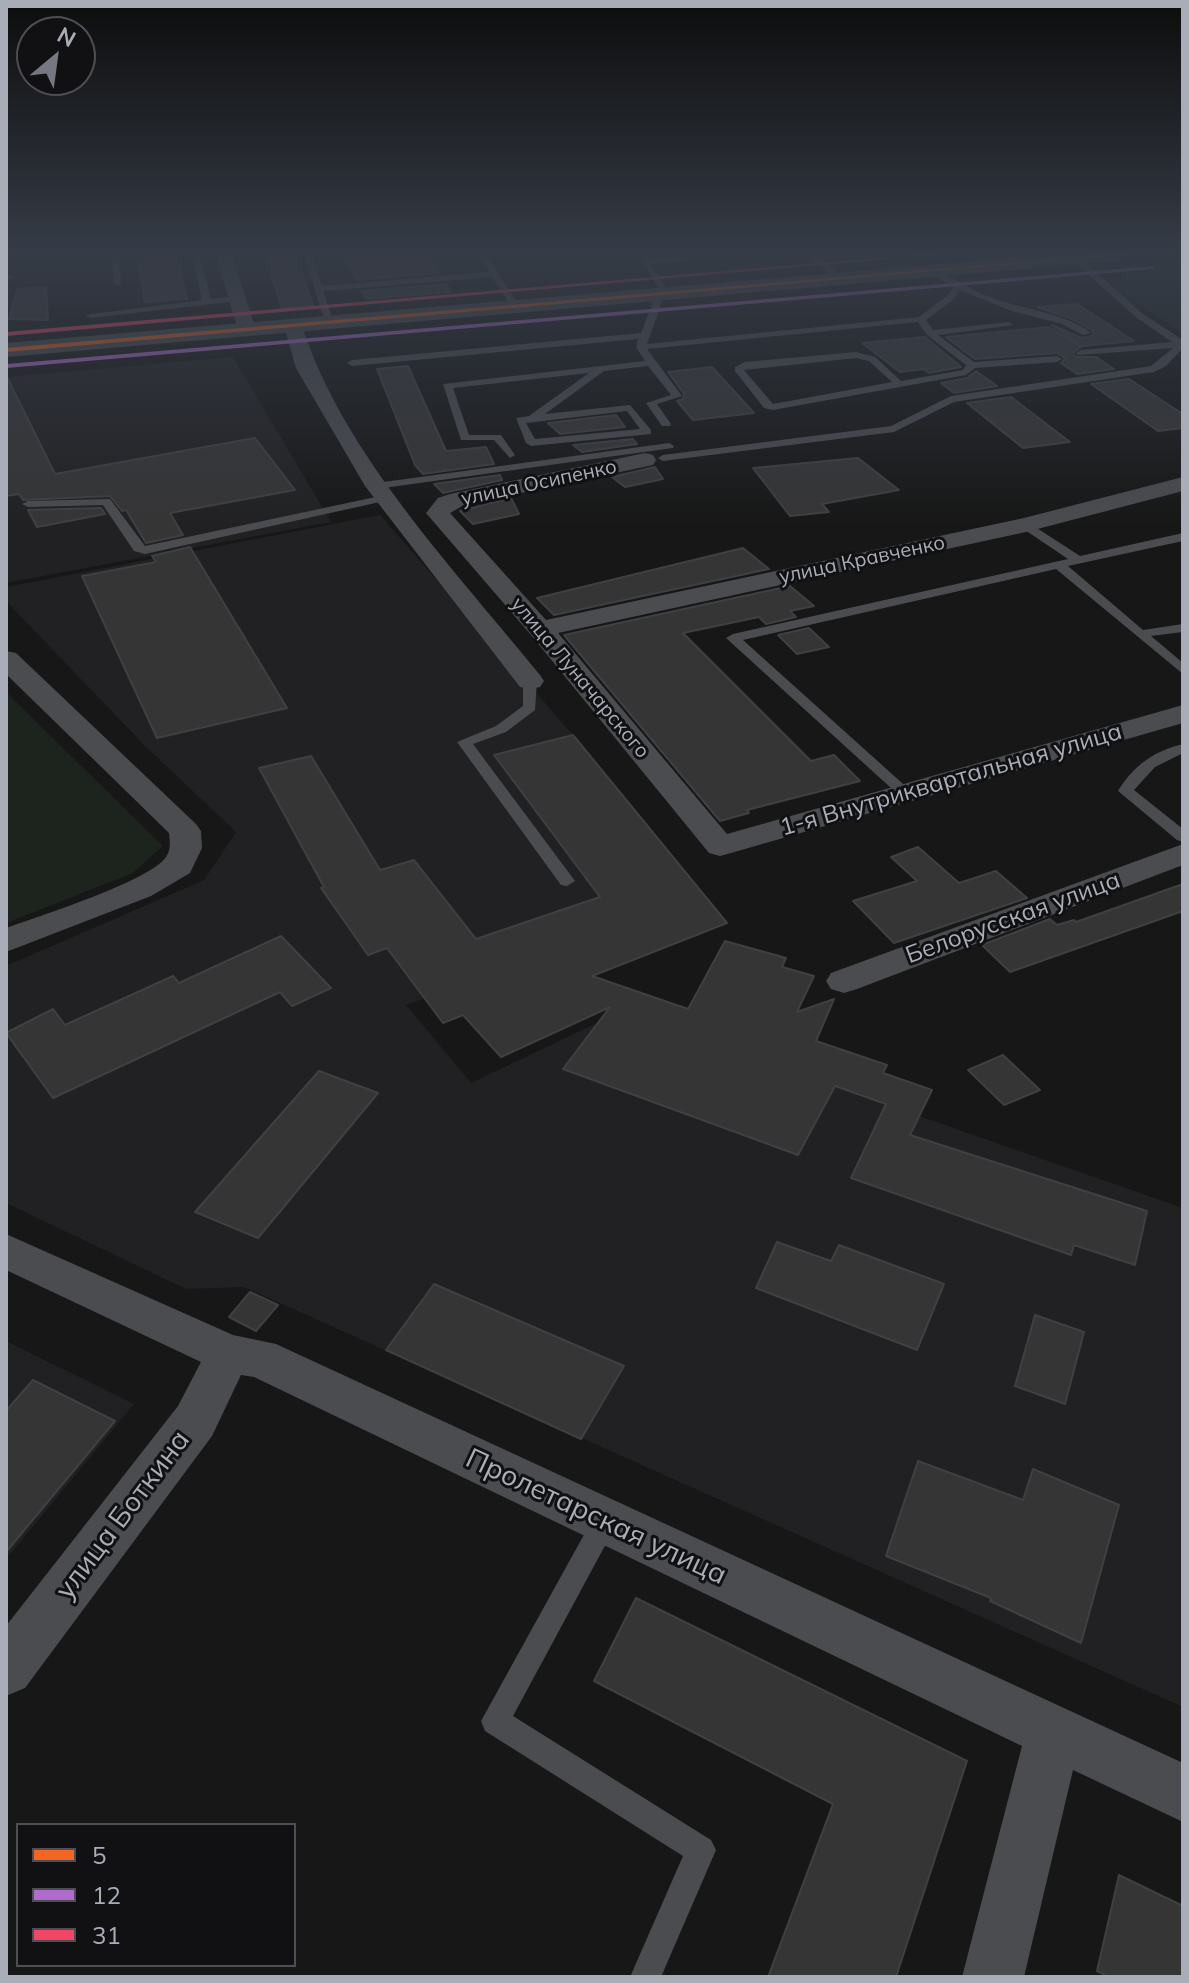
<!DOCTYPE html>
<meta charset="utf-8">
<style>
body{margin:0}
#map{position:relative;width:1189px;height:1983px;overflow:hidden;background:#171717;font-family:Mulish,sans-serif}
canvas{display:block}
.frame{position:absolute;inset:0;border:8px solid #a8adb8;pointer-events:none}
.legend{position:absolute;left:16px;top:1823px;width:280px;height:144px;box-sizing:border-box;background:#111113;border:2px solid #4d4f55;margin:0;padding:10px 14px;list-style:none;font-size:24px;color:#a8adb8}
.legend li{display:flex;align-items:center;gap:16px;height:40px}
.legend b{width:40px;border:2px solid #4d4f55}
.north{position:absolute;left:16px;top:16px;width:80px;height:80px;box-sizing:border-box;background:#111113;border:2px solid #4d4f55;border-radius:50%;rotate:29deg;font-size:22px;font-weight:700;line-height:32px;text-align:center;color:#a8adb8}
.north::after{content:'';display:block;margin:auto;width:28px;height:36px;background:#757880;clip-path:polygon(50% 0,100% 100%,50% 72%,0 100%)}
</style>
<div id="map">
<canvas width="1189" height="1983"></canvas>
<div class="frame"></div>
<ul class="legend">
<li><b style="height:10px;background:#f26522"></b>5</li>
<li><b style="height:10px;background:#b06ccc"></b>12</li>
<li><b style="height:10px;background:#f34667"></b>31</li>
</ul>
<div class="north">N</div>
</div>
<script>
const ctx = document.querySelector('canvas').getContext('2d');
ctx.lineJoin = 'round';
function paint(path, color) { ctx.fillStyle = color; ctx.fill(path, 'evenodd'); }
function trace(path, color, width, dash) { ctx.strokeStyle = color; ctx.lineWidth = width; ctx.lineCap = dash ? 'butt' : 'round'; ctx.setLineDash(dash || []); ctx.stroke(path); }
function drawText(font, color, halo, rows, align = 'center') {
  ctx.font = font + ' Mulish,sans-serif'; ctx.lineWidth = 6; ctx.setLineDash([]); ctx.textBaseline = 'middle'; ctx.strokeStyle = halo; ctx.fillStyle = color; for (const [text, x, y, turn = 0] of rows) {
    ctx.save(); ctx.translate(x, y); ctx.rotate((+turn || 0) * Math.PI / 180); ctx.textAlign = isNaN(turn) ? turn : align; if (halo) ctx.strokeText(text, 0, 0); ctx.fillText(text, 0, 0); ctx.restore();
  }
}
const built = new Path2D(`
 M233,357L331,522L6,583V377Z
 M380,515L573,735L706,897L621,925L406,1005L471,1083L599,1022L629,1015L1183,1208V1707L244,1287L186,1289L6,1203V966L204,880L236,832L143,744L6,601V587Z
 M6,1341L134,1404L6,1559Z`);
const green = new Path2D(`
 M1183,268V334L1114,287L1124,274Z
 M6,692L163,846L133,873L6,923Z`);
const building = new Path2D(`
 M145,252H176L187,299L145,302L138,263L147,262Z
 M342,252H427L440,273L356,280Z
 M296,258L313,305L282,308L266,260Z
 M446,284L451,292L366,299L361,291Z
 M46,287L48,320L9,319L17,289Z
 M1077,304L1134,341L1082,346L1052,325L1082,338L1092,336L1093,331L1072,319L1037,307Z
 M1050,327L1081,347L1073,353L1076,357H1096L1114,369L1077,374L1061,363L1065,358L1057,353L975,359L946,337Z
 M925,337L961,367L929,373L924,369L900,372L862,343Z
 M408,366L446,451L486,447L494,464L423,474L415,465L377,369Z
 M712,367L754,413L693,420L677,401L683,399L684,394L668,372Z
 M976,371L997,386L954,393L941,383L967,378Z
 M6,375L55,474L255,438L295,490L170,513L183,535L146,543L126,510L122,511L110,496L23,500L19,494L6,496Z
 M1129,379L1183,414V428L1158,431L1091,384Z
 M1011,397L1070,442L1023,448L967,403Z
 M616,415L625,427L560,434L548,423Z
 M633,439L637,444L582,452L573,445Z
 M858,458L899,490L822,504L829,512L790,516L753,468Z
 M655,467L663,479L625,487L612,477Z
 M500,475L502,480L443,493L434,484Z
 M511,498L519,514L473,524L460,511Z
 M101,508L105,514L37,527L28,510Z
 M190,547L287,708L157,738L82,576L156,562L152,556Z
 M743,548L769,569L554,615L537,598Z
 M790,586L814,606L790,611L796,617L766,624L759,617L683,633L811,761L834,755L860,781L747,810L749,813L720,821L564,635Z
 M809,628L829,647L797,654L778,635Z
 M573,735L727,923L592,976L688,1009L725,941L786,958L782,967L814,976L797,1012L834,999L816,1041L887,1065L883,1073L932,1090L910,1135L1147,1211L1135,1265L1074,1245L1071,1255L851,1178L886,1104L835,1086L798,1155L563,1069L610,1007L501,1057L463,1015L443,1023L387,948L368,955L321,888L324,887L259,768L311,756L380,870L414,860L476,939L600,897L494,755Z
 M918,847L959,883L996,871L1027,898L894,943L853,901L917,881L891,857Z
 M1183,884V911L1010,972L982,945L1050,919L1057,925L1074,920L1076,922Z
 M281,936L331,988L292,1006L280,992L53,1098L6,1033L53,1009L65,1025L173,976L179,983Z
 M1003,1055L1040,1090L1004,1105L968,1070Z
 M319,1071L378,1093L258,1238L195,1212Z
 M777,1242L831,1261L839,1245L944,1284L917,1350L756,1288Z
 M434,1284L624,1366L581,1439L386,1350Z
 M250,1292L278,1305L256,1331L229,1317Z
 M1035,1315L1084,1332L1065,1404L1015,1386Z
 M33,1380L115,1421L6,1552V1411Z
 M918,1461L1023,1500L1033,1469L1119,1505L1081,1643L990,1601L991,1598L886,1556Z
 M636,1598L967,1761L896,1977H768L833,1804L594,1681Z
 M1119,1875L1183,1906V1977H1109L1097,1971Z`);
const service = new Path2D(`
 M111,252H119L121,286L114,284Z
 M191,252H199L211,299L235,296L238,301L90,318L85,315L202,300Z
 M303,252H311L322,286L489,272L477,252H485L519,306L512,308L492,277L323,291L334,323L326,325Z
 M738,252H771L650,264L670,293L662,294L660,308L647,344L919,317L948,295L953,287L928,272L931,267C952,276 970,290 992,298C1020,308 1071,315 1091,333L1083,335L1062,324L1012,311L960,290L954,299L926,320L933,330L1009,322L1014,325L938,335L974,362L1057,356L1062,359L1057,362L975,368L966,375L773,410L764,408L735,371V367L745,362L856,352L875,357L901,381L963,370L966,365L927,335L918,322L647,349L682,396L657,404L671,424L670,426H662L646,403L671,395L648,366L604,371L545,414L630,405L651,430V434L531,446L526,443L516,418L529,416L589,373L453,388L469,435H501L515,455L510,458L494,440H461L443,384L645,361L636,347L638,339L352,366L347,363L352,360L641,333L651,308L654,294L661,292L641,260ZM856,358L869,361L892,382L773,404L744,370ZM627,411L640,429L535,439L526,423Z
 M805,252H814L841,276V280H835Z
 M907,252H976L918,258Z
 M1072,256H1078L1143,314L1183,340V348L1166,366L1154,372L954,402L894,432L663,461L658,458L663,455L891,426L951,396L1151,366L1173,348L1078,355L1076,353L1081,350L1172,342L1137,318L1072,260Z
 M6,274L14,276L15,278L6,280Z
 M669,443L674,446L673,448L376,489L370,486L376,483Z
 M385,495L391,498L389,500L145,554L134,551L103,505L28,507L22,504L28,501L110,499L145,546Z
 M1026,521L1080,556L1183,533V541L1068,566L1143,630L1183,624V632L1151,636L1183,663V674L1056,569L743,640L912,792L915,795L907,800L902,798L726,638L733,634L1068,559L1022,528V522Z
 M530,677L537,681L535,710L506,732L473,744L575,881L567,886L561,885L457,742L496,726L523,706V681Z
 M1183,744V753L1155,767L1134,790L1183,829V842L1177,840L1118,791C1134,765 1154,751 1183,744Z
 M605,1509L614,1513L617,1521L614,1529L513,1716L711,1840L716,1850L661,1977H630L683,1856L485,1731L481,1721L596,1513Z`);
const minor = new Path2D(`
 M215,252H231L256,330L254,334L247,336L238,330Z
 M293,320L302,326C343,454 456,571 540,675L544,681L540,687L530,689L520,687L365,486L296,368L284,326Z
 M645,453L653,455L656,460L653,465L464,505L450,513L546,620L1024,518L1183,477V491L1026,532L558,633L727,834L1183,705V723L731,853L720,856L709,853L531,635L426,513L438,498L450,494Z
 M6,651L16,653L196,824L201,831L202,848L190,873L151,896L6,952V928C37,917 150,881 166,857C171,850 170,842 169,833L6,674Z
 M1183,844V865L857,989L844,993L831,989L826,981L831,973Z
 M6,1234L233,1335L276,1344L1183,1763V1822L1073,1770L1024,1977H962L1022,1746L254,1377L241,1375L212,1436L25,1688L6,1696V1626L178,1406L201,1362L6,1270Z`);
const secondary = new Path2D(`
 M1082,252H1162L1152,258L6,357V343Z`);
const bus1 = new Path2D(`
 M1135,252H1155L6,352V348Z`);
const bus2 = new Path2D(`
 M1153,266L1155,269L6,368L7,364Z`);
const bus3 = new Path2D(`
 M948,252H969L6,336V332Z`);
const farStreetnames = [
 ["улица Осипенко",539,483,-12],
 ["улица Кравченко",862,560,-12],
 ["улица Луначарского",580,678,50]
];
const streetNames = [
 ["1-я Внутриквартальная улица",951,780,-16],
 ["Белорусская улица",1013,918,-20]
];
const nearStreetnames = [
 ["улица Боткина",123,1515,-53],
 ["Пролетарская улица",596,1517,25]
];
paint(built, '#212123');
paint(green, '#1d241e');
paint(building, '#353536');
trace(building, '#3f4043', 2);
paint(service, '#4b4c50');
paint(minor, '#4b4c50');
paint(secondary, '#4a4a4e');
paint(bus1, '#f26522');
paint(bus2, '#b06ccc');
paint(bus3, '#f34667');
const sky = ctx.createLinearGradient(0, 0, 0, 529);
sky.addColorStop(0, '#0d0d0d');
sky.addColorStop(0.48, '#363c47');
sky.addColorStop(1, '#363c4700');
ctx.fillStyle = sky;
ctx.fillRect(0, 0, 1189, 529);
drawText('20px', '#a8adb8', '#111113', farStreetnames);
drawText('24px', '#a8adb8', '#111113', streetNames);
drawText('28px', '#a8adb8', '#111113', nearStreetnames);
</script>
